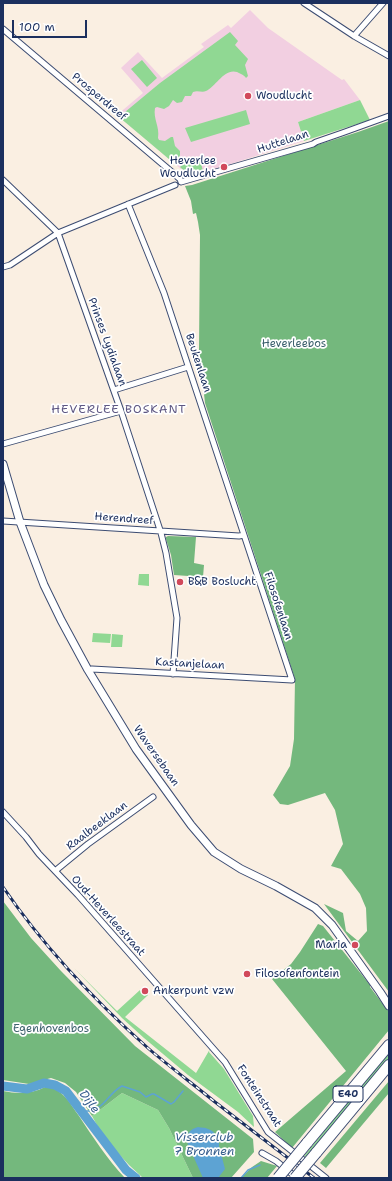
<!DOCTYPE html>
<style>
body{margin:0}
#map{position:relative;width:392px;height:1181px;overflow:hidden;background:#faefe2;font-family:"Shantell Sans",sans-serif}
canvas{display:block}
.frame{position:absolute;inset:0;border:4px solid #1b2f5e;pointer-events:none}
.scale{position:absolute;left:12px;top:20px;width:75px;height:18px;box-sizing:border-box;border:2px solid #1b2f5e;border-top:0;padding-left:5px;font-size:12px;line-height:14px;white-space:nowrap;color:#1b2f5e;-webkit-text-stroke:3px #fff;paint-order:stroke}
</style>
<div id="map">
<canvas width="392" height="1181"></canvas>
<div class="frame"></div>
<div class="scale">100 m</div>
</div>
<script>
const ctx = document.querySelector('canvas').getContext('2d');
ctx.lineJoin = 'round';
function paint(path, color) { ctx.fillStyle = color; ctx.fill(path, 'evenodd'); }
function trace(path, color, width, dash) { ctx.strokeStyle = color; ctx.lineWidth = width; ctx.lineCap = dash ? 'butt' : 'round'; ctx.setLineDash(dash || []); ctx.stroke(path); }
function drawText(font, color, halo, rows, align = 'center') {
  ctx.font = font + ' "Shantell Sans",sans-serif'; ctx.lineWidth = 3.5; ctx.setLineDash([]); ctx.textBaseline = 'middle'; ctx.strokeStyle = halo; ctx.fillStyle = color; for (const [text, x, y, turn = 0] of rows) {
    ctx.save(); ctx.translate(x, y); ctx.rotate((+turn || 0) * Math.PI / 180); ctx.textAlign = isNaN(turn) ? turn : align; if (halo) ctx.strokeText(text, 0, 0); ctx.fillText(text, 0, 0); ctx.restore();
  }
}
const built = new Path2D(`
 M250,10L268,28L342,80L344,79L360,100L298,122L304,141L192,176L188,175L117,115L143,93L121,68L138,52L162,78L204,47L201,44L228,25L231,28Z`);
const green = new Path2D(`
 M230,32L238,41L235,45L248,59L245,65L248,76L246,78C245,76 243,75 241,74C226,64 217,86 206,91C202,93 198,90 193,92L191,96H185L182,102L177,103L173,100L169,106L164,109L157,107L155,108C153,119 160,127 158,138L159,140L165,141L171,137H173L175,146L180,151V155L176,165L119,117L160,83Z
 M142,60L157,78L147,87L131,69Z
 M360,100L370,120L304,141L298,122Z
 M246,110L250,124L191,142L185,128Z
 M195,157H198L200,159L203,171C191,175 190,176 180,167C185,161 190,164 195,157Z
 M139,574H149V586L138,585Z
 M93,633L111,634L110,643L92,642Z
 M112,634L123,635L122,647H111Z
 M74,968L117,1011L140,990L144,996L147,994L148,995L125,1017L196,1073L210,1049L209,1052L224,1069L253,1116L254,1127L238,1112L188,1075L144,1038L122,1018Z
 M389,1052V1058L306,1157L304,1156Z
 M122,1093L158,1110L169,1128L193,1178H143L129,1165L104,1138L92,1116Z`);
const forest = new Path2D(`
 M389,121V992L324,904L343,913L346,931L358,941L367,931L366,908L360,894L341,869L331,866L343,844L335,810L325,793L288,805L280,804L273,795L290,766L294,739L295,679L205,403L199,350L200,235L198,222L196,213L193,214L191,201L185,186L192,185L358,132Z
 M168,536L196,537L194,563L204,565L203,577L174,575L171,555L166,539V537Z
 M3,901L31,938L61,971L135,1046L253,1139L254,1152L231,1178H193L169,1128L158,1110L122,1093L92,1116L76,1092L65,1083L51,1078L29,1084L3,1080Z
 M318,924L323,926L370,985V987L389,1012V1030L292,1148L275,1132L346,1071L272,979L291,964L300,952Z
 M389,1081V1093L326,1168L320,1163Z
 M45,1087C53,1086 61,1092 66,1098C71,1103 74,1110 79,1116C93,1137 107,1159 125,1178H3V1091C18,1094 32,1094 45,1087Z
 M261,1161L277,1166L267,1178H241L252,1167Z`);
const water = new Path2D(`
 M198,1127C201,1128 205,1127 208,1129C215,1131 220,1139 219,1146L225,1169L218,1178H203L187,1142C186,1134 190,1129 198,1127Z`);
const stream = new Path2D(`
 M81,1111C84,1111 88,1111 91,1111C105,1107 110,1092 122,1086L140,1092L146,1097L152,1094H154L171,1104L174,1102L183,1091
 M241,1178L248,1170L260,1165`);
const river = new Path2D(`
 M3,1086L27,1089L44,1083L55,1085L66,1091L126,1170L136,1178`);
const street = new Path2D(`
 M304,3L354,36L389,56
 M3,29L173,173L180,179L181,182L313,144L316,142L342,133L389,116
 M354,36L383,3
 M3,180L58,233L121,411L161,533L166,553L177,618L173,674
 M3,267L10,265L58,233L175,185
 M114,390L188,367
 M3,444L121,411
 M3,521L239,536L244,535
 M88,670L92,669L292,680L164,293L128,204
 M3,812L26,837L39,854L78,895L225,1062L268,1132L326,1178
 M55,871L88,844L153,797
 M262,1153L276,1161L297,1178`);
const secondary = new Path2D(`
 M3,464L20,522L44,585L61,620L88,670L136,749L191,825L214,852L241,869L276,886L315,908L332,925L380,992L389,1006`);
const highway = new Path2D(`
 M307,1143L389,1045
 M316,1153L389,1065`);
const rail = new Path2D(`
 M3,887C44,947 95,1001 149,1049C170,1067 193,1084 215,1102C248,1127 281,1153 314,1178`);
const highwayBridge = new Path2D(`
 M278,1178L307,1143
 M295,1178L316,1153`);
const markers = [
 [248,96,4,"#d1495b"],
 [224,167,4,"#d1495b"],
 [180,582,4,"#d1495b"],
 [355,945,4,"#d1495b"],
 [247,974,4,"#d1495b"],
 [145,991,4,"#d1495b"]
];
const shields = [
 [348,1094,30]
];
const shieldNames = [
 ["E40",348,1094]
];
const poiNames = [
 ["Woudlucht",256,96],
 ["Heverlee",216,161,"right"],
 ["Woudlucht",216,174,"right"],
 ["B&B Boslucht",188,582],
 ["Maria",347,945,"right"],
 ["Filosofenfontein",255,974],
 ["Ankerpunt vzw",153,991]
];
const streetNames = [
 ["Prosperdreef",99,97,40],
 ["Huttelaan",283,142,-18],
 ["Prinses Lydialaan",107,342,70],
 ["Beukenlaan",198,363,72],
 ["Herendreef",124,519,4],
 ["Filosofenlaan",278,606,72],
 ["Kastanjelaan",190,664,3],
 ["Waversebaan",156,756,55],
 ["Raalbeeklaan",97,826,-37],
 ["Oud-Heverleestraat",108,916,48],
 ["Fonteinstraat",259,1096,57]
];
const parkNames = [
 ["Heverleebos",294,344],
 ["Egenhovenbos",51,1029]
];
const neighbourhoodNames = [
 ["HEVERLEE BOSKANT",119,410]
];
const waterNames = [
 ["Dijle",89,1102,53],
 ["Visserclub",204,1138],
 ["7 Bronnen",204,1152]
];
paint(built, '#f2cfe1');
paint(green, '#90d893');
paint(forest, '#74b87d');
paint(water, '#5da3d3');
trace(stream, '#5da3d3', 1.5);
trace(river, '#5da3d3', 9);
trace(street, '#3c4c72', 7);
trace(secondary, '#3c4c72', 9);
trace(highway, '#3c4c72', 12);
trace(street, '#fff', 5);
trace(secondary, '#fff', 7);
trace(highway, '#fff', 10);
trace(rail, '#1b2f5e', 3);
trace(rail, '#fff', 1.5, [4.5]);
trace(highwayBridge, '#3c4c72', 12, []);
trace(highwayBridge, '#fff', 10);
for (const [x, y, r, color] of markers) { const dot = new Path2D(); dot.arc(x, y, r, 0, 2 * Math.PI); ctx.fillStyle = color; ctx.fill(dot); trace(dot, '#fff', 1.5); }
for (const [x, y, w] of shields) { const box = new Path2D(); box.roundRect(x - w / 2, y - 8, w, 16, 3); ctx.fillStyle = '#fff'; ctx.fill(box); trace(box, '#1b2f5e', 1); }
drawText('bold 10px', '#1b2f5e', null, shieldNames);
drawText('11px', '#1b2f5e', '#fff', poiNames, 'left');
drawText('11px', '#1b2f5e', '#fff', streetNames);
drawText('11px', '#3e626e', '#fff', parkNames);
ctx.letterSpacing = '1px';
drawText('12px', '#5e5783', '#fff', neighbourhoodNames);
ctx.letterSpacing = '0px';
drawText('italic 12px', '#355d8d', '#fff', waterNames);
</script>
